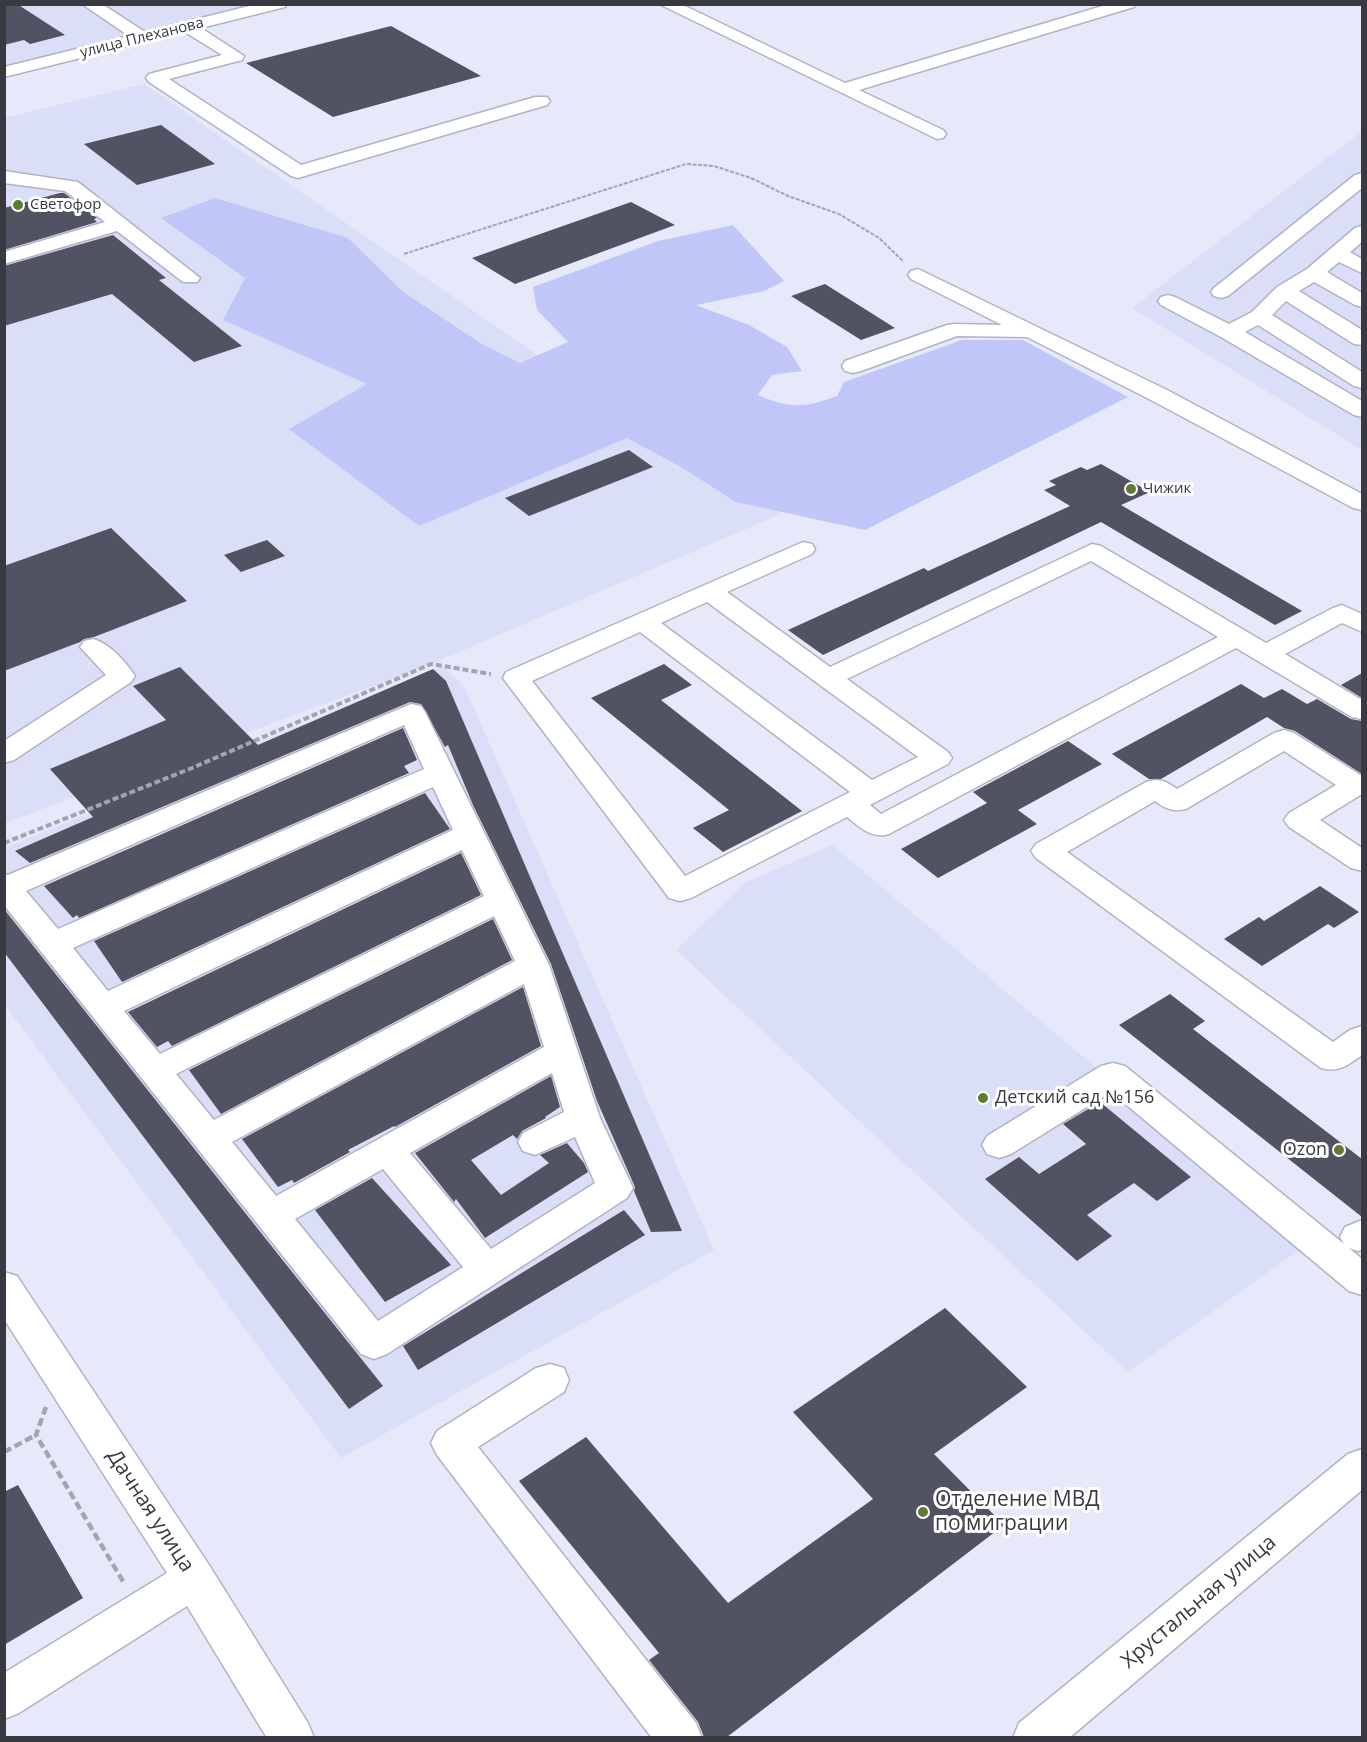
<!DOCTYPE html>
<meta charset="utf-8">
<style>
body{margin:0}
#map{position:relative;width:1367px;height:1742px;overflow:hidden;background:#e6e9fa;font-family:"Open Sans",sans-serif}
canvas{display:block}
.frame{position:absolute;inset:0;border:6px solid #393a41;pointer-events:none}
</style>
<div id="map">
<canvas width="1367" height="1742"></canvas>
<div class="frame"></div>
</div>
<script>
const ctx = document.querySelector('canvas').getContext('2d');
ctx.lineJoin = 'round';
function paint(path, color) { ctx.fillStyle = color; ctx.fill(path, 'evenodd'); }
function trace(path, color, width, dash) { ctx.strokeStyle = color; ctx.lineWidth = width; ctx.lineCap = dash ? 'butt' : 'round'; ctx.setLineDash(dash || []); ctx.stroke(path); }
function drawText(font, color, halo, rows, align = 'center') {
  ctx.font = font + ' "Open Sans",sans-serif'; ctx.lineWidth = 6; ctx.setLineDash([]); ctx.textBaseline = 'middle'; ctx.strokeStyle = halo; ctx.fillStyle = color; for (const [text, x, y, turn = 0] of rows) {
    ctx.save(); ctx.translate(x, y); ctx.rotate((+turn || 0) * Math.PI / 180); ctx.textAlign = isNaN(turn) ? turn : align; if (halo) ctx.strokeText(text, 0, 0); ctx.fillText(text, 0, 0); ctx.restore();
  }
}
const built = new Path2D(`
 M4,5H261L5,68Z
 M144,84L661,440L781,514L431,664L5,823L4,118Z
 M1362,131V450L1132,308Z
 M443,666L464,686L714,1250L341,1458L5,1005V848Z
 M832,845L1306,1245L1128,1372L676,950L745,883Z`);
const green = new Path2D(`
 M215,198L348,238L403,292L482,344L520,363L568,342L537,310L533,287L658,241L733,225L784,281L764,291L696,305L749,325L787,347L802,371L772,375L758,395C790,409 804,408 837,396L844,382L962,340H1023L1128,397L865,530L736,502L681,467L627,438L419,526L289,429L367,384L223,320L245,278L161,218Z`);
const building = new Path2D(`
 M4,4H17L65,35L30,44L24,40L4,45Z
 M391,26L481,76L333,117L246,63Z
 M161,125L215,164L137,185L84,144Z
 M60,193H64L97,218L94,219L97,222L4,250V208Z
 M631,202L675,225L515,284L472,258Z
 M113,235L166,278L159,280L242,346L194,362L112,294L4,326V266Z
 M825,284L895,328L861,340L791,296Z
 M629,450L653,467L529,516L505,498Z
 M1101,464L1150,492L1121,505L1302,611L1275,625L1101,522L823,655L788,630L924,568L928,571L1070,506L1044,490L1056,485L1049,481L1081,467L1087,470Z
 M111,528L187,601L94,637L84,639L80,642L4,671V566Z
 M267,540L285,556L241,572L224,555Z
 M664,664L692,685L661,700L802,811L723,852L693,828L729,810L591,698Z
 M180,667L258,745L433,669L446,681L682,1231L651,1232L634,1191L635,1187L597,1101L551,964L473,805L448,745L445,747L421,704L410,702L30,863L15,851L93,817L50,769L166,720L133,686Z
 M1362,673V698L1341,685Z
 M1241,684L1264,698L1282,689L1307,704L1317,699L1351,719L1362,721V774L1295,731L1284,728L1267,717L1161,779H1149L1112,754Z
 M403,728L417,760L404,766L409,773L79,918L77,915L73,918L44,886Z
 M1068,741L1102,764L1018,810L1037,824L938,878L901,849L987,803L973,792Z
 M425,793L450,829L122,982L94,941Z
 M461,853L481,895L172,1046L168,1041L157,1047L128,1012Z
 M1320,886L1359,912L1334,928L1328,924L1262,966L1224,939L1259,917L1264,921Z
 M4,909L281,1258L383,1386L349,1409L4,952Z
 M493,919L512,960L221,1114L189,1070Z
 M523,987L541,1046L395,1127L394,1126L348,1150L350,1152L294,1183L292,1180L278,1187L242,1139Z
 M1170,994L1205,1021L1193,1029L1362,1159V1217L1119,1025Z
 M551,1076L560,1107L545,1117L546,1118L522,1131L517,1139L513,1135L471,1160L501,1195L549,1163L540,1155L567,1143L584,1163L588,1172L485,1238L456,1199L454,1202L415,1153Z
 M1100,1102L1191,1177L1157,1201L1134,1183L1087,1215L1112,1236L1077,1261L985,1179L1019,1157L1039,1174L1086,1144L1063,1124Z
 M372,1178L451,1265L385,1302L315,1210Z
 M624,1210L645,1235L418,1370L403,1346Z
 M945,1308L1027,1387L934,1454L1004,1525L727,1737H704L698,1722L649,1660L659,1653L519,1481L586,1437L728,1603L873,1499L793,1412Z
 M18,1485L83,1598L4,1645V1492Z`);
const pathFar2 = new Path2D(`
 M404,254L686,164L714,166L751,178L788,196L839,214L879,238L904,262`);
const pathFar1 = new Path2D(`
 M4,843L192,768L431,664L491,674`);
const path = new Path2D(`
 M46,1407L36,1435L124,1583
 M4,1452L36,1435`);
const minor = new Path2D(`
 M82,4H102L145,32L257,4H287L285,7L201,28L244,56L242,60L169,79L301,165L535,97H547L550,101L547,105L298,178L291,176L149,82L146,78L149,74L222,55L185,32L4,77V67L129,36Z
 M659,4H681L845,83L1109,4H1136L1134,7L859,90L943,130L946,134L943,138L937,139Z
 M4,171L78,182L200,278L197,282H183L117,231L4,264V252L105,222L65,191L4,183Z
 M1362,173V188L1228,296L1221,298L1214,296L1211,292L1214,288L1355,175Z
 M1362,226V242L1350,252L1362,259V273L1339,262L1327,272L1362,293V307L1355,305L1314,282L1299,291L1362,330V345L1354,344L1286,301L1272,315L1362,372V388L1354,386L1258,325L1245,332L1362,401V417L1354,415L1221,337L1161,305L1158,301L1161,297L1168,295L1175,297L1229,324L1252,312L1277,287L1307,269L1355,228Z
 M918,269L1167,390L1362,494V510L1353,508L1151,400L1027,337L957,336L861,371L853,373L845,371L842,366L845,361L947,325L955,324L1002,325L911,279L908,275L911,271Z
 M803,542L812,544L815,549L812,554L727,592L830,667L1092,544L1101,546L1266,643L1333,608L1342,605L1362,614V632L1342,623L1285,654L1362,700V719L1352,717L1236,648L889,834C871,839 861,828 847,817L691,898L680,901L669,898L503,678L506,672ZM1091,561L1218,637L881,814L870,805L948,764L952,758L948,752L847,679ZM707,602L918,757L872,780L661,623ZM640,632L850,792L685,876L532,681Z
 M93,639C109,643 126,662 135,676L131,682L14,760L4,763V741L106,675L80,647L84,641Z
 M411,704L421,706L425,712L549,965L600,1118L633,1188L627,1198L387,1354L374,1359L361,1354L4,905V874L8,875ZM404,725L424,769L58,929L26,891ZM433,787L453,830L108,991L73,948ZM462,850L484,896L160,1054L124,1011ZM494,916L515,961L214,1120L176,1074ZM524,984L544,1047L276,1196L232,1142ZM552,1073L564,1112L523,1133L518,1142L523,1151L535,1155L575,1137L595,1183L491,1249L410,1153ZM383,1169L463,1267L378,1321L295,1219Z
 M1284,730L1294,733L1362,776V794L1320,820L1362,848V871L1351,868L1289,827L1284,820L1289,813L1336,785L1284,751L1186,809C1173,812 1166,809 1155,801L1067,852L1333,1042L1350,1030L1362,1026V1055C1348,1065 1339,1073 1321,1068L1036,858L1031,851L1036,844L1146,782C1159,778 1166,781 1177,789L1274,733Z
 M1113,1063L1125,1066L1344,1244L1340,1237L1345,1227L1362,1220V1250L1358,1251L1349,1248L1362,1259V1295L1349,1291L1111,1092L1011,1154L999,1158L987,1154L982,1145L987,1136L1101,1066Z
 M4,1272L17,1276L209,1565L308,1723L314,1738H267L187,1606L19,1713L4,1719V1673L167,1573L4,1319Z
 M550,1364L564,1368L569,1380L564,1392L478,1447L696,1723L702,1738H652L437,1455L431,1443L437,1431L536,1368Z
 M1362,1449V1490L1069,1738H1013L1019,1723L1348,1454Z`);
const markers = [
 [18,205,6,"#5d7b31"],
 [1131,489,6,"#5d7b31"],
 [983,1098,6,"#5d7b31"],
 [1339,1150,6,"#5d7b31"],
 [923,1512,6,"#5d7b31"]
];
const farStreetnames = [
 ["улица Плеханова",142,38,-14]
];
const farPoinames = [
 ["Светофор",30,205],
 ["Чижик",1143,489]
];
const poiNames = [
 ["Детский сад №156",995,1098],
 ["Ozon",1327,1150,"right"]
];
const nearPoinames = [
 ["Отделение МВД",935,1500],
 ["по миграции",935,1524]
];
const nearStreetnames = [
 ["Дачная улица",150,1511,57],
 ["Хрустальная улица",1199,1602,-40]
];
paint(built, '#dadef7');
paint(green, '#c0c7f8');
paint(building, '#515362');
trace(minor, '#b0b3c4', 3);
trace(pathFar2, '#a2a4b1', 2, [4, 1.5]);
trace(pathFar1, '#a2a4b1', 4, [6, 3]);
trace(path, '#a2a4b1', 4.5, [8, 4]);
paint(minor, '#fff');
for (const [x, y, r, color] of markers) { const dot = new Path2D(); dot.arc(x, y, r, 0, 2 * Math.PI); ctx.fillStyle = color; ctx.fill(dot); trace(dot, '#fff', 2); }
drawText('15px', '#393a41', '#fff', farStreetnames);
drawText('15px', '#393a41', '#fff', farPoinames, 'left');
drawText('18px', '#393a41', '#fff', poiNames, 'left');
drawText('21px', '#393a41', '#fff', nearPoinames, 'left');
drawText('21px', '#393a41', '#fff', nearStreetnames);
</script>
